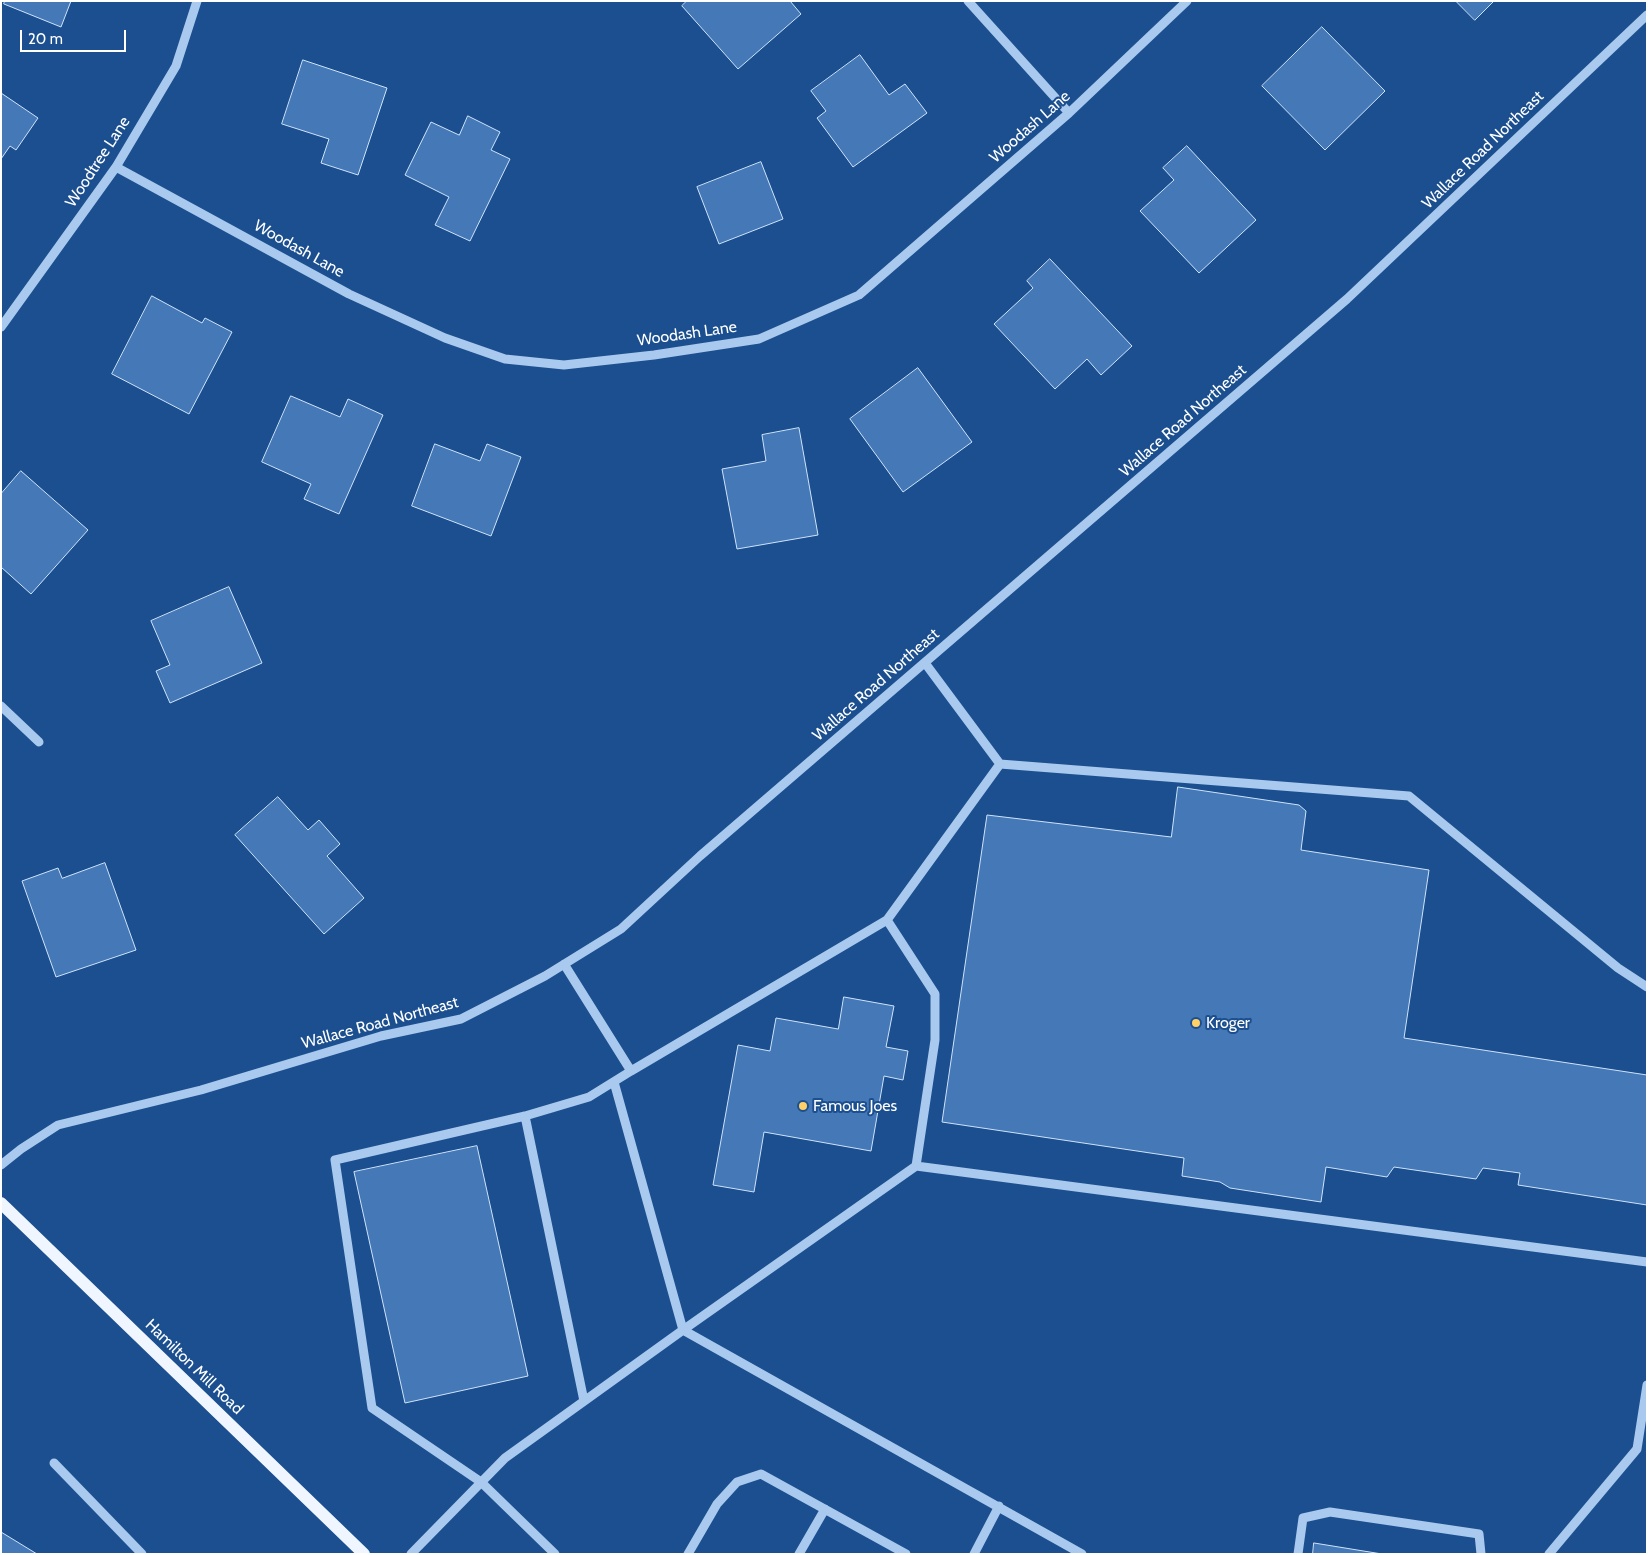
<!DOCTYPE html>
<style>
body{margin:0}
#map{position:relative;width:1648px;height:1555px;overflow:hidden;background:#1b4f8f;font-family:Cabin,sans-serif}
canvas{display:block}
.frame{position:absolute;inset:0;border:2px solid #fff;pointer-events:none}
.scale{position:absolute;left:20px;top:30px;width:106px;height:22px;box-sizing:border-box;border:2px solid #fff;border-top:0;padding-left:6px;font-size:15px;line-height:18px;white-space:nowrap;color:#fff;-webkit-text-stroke:4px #1b4f8f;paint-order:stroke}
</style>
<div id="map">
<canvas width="1648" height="1555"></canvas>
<div class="frame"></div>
<div class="scale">20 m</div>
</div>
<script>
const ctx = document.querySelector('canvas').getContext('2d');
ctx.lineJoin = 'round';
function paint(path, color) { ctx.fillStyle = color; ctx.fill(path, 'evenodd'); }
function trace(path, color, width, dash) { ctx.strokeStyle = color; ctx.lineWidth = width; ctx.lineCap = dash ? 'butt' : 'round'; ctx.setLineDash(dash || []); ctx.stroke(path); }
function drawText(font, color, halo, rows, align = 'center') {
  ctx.font = font + ' Cabin,sans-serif'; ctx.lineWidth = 4; ctx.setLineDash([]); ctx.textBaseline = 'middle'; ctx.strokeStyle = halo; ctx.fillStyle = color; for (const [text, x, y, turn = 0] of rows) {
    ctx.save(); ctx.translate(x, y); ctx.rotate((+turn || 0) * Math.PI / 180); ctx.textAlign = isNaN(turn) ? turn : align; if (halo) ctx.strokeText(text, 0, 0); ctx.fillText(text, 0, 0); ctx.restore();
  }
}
const building = new Path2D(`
 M5,1H71L61,27L4,4Z
 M687,1H790L801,14L738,69L682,6Z
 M1456,1H1494L1475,20Z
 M1322,27L1385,91L1325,150L1262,86Z
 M860,55L889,95L905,84L927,113L853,167L817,118L826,111L811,91Z
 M303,60L387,88L358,175L321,163L329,139L282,124Z
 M1,93L38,118L16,150L10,146L1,159Z
 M468,116L500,132L491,150L510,159L470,241L435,225L449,197L405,175L431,122L459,135Z
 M1187,146L1256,220L1199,273L1140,211L1174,180L1163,168Z
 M761,162L783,219L719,244L697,187Z
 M1050,259L1132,346L1101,375L1087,359L1055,389L994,324L1033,288L1027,281Z
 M152,296L202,323L205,318L232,332L189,414L112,374Z
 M918,368L972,442L903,492L850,419Z
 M291,396L340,417L348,399L383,415L339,514L304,499L311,484L262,462Z
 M799,428L818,535L737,549L722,469L766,461L762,435Z
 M435,444L480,461L487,444L521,457L491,536L412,506Z
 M21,471L88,530L31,594L1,567V494Z
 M229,587L262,663L170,703L156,671L170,665L151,621Z
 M1178,787L1299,805L1306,811L1301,850L1429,870L1404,1038L1647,1075V1205L1518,1185L1520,1173L1483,1168L1476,1179L1394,1167L1387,1177L1326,1167L1321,1202L1230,1188L1220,1182L1182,1176L1184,1158L942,1122L987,815L1171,837Z
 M278,797L308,830L319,820L340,844L327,856L364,898L324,934L235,835Z
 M105,863L136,950L56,977L22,881L58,868L62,878Z
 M844,997L894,1006L886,1047L908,1051L903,1080L884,1076L871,1151L764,1132L754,1192L713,1185L738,1045L770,1051L776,1018L838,1029Z
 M477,1146L528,1376L405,1403L354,1172Z
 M1,1532L37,1554H1Z
 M1314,1543L1382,1554H1313Z`);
const minor = new Path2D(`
 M968,1L1069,113
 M116,167L349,294L445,338L505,359L564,365L654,355L759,339L859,295L1069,113L1187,1
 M1,327L116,167L176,66L197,1
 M1,706L39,742
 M1000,764L1409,796L1618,968L1647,987
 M631,1071L887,920L1000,764L925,663
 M614,1082L683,1330L916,1166L935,1040V994L887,920
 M525,1116L584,1401
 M1,1165L21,1149L58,1125L201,1090L381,1036L461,1019L545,976L621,929L700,856L1347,299L1647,15
 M916,1166L1647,1262
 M54,1463L142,1554
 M411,1554L505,1458L683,1330L1082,1554
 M555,1554L481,1482L372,1408L335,1160L525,1116L589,1097L631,1071L564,964
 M688,1554L717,1504L737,1482L761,1474L906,1554
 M799,1554L825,1509
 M974,1554L999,1506
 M1298,1554L1303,1518L1330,1512L1479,1534L1481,1554
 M1549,1554L1637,1449L1647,1385`);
const major = new Path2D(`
 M1,1203L364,1554`);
const markers = [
 [1196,1023,5,"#ffd166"],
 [803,1106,5,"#ffd166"]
];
const streetNames = [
 ["Woodash Lane",1030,127,-41],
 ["Wallace Road Northeast",1483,150,-44],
 ["Woodtree Lane",98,162,-57],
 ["Woodash Lane",299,249,29],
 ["Woodash Lane",687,334,-8],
 ["Wallace Road Northeast",1183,421,-41],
 ["Wallace Road Northeast",876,685,-41],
 ["Wallace Road Northeast",380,1023,-15],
 ["Hamilton Mill Road",194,1367,44]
];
const poiNames = [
 ["Kroger",1206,1023],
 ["Famous Joes",813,1106]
];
paint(building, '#4478b7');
trace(building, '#cfe3fa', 1);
trace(minor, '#a9c9ee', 9);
trace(major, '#f0f6ff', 12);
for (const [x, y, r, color] of markers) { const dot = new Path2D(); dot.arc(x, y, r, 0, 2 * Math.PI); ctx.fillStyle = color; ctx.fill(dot); trace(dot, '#1b4f8f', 2); }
drawText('16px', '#fff', '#1b4f8f', streetNames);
drawText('16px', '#fff', '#1b4f8f', poiNames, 'left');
</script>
